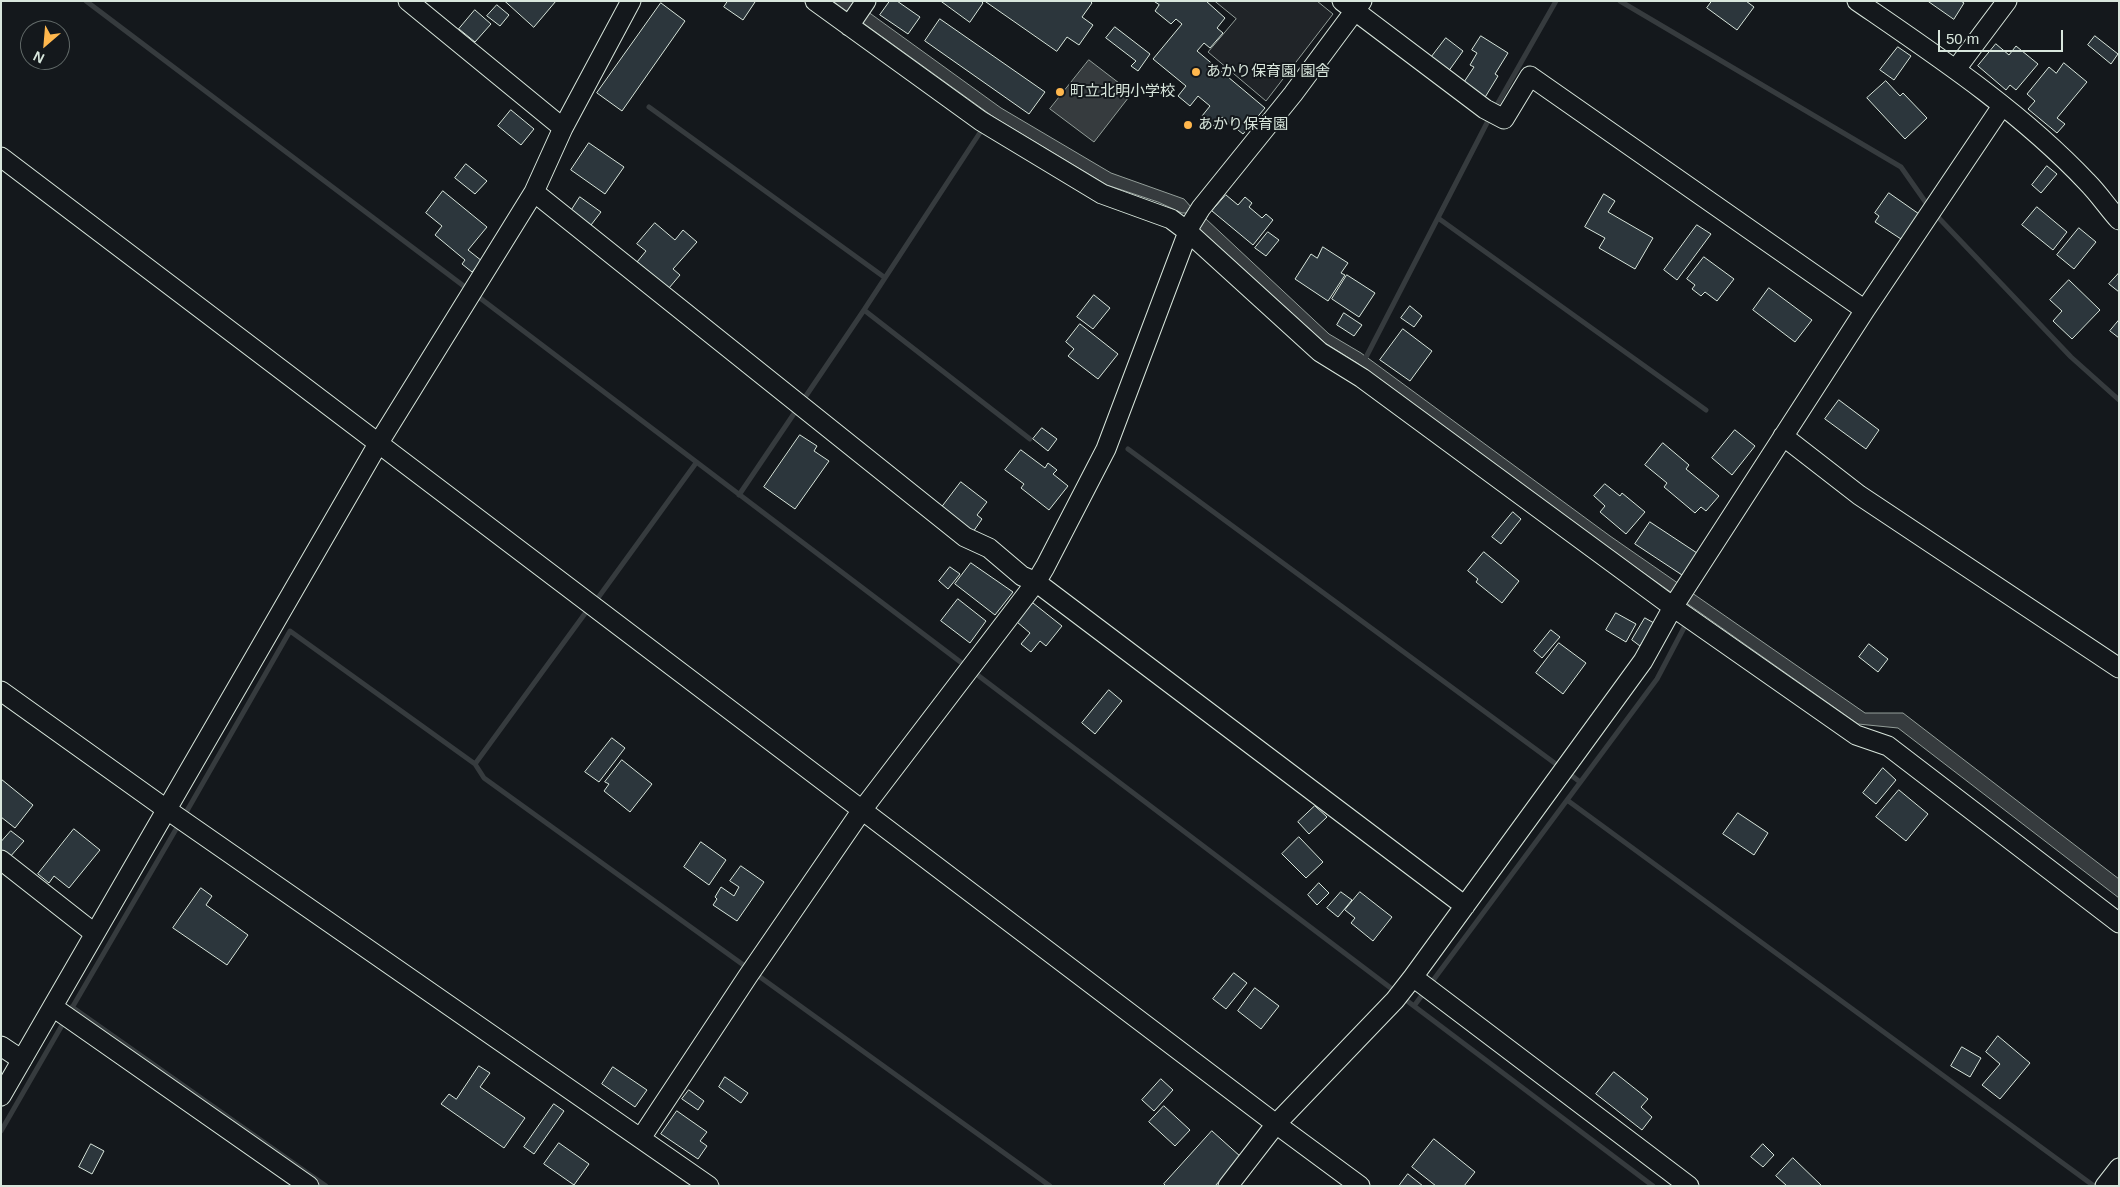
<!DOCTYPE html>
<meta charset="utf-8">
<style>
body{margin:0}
#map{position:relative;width:2120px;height:1187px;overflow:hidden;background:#14181c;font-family:Arial,sans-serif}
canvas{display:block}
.frame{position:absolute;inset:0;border:2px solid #d8e6dc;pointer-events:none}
.north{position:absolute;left:20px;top:20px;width:50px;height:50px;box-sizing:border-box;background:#14181c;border:1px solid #626a69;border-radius:50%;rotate:207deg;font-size:14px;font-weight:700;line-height:20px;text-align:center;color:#d8e6dc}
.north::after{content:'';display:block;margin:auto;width:18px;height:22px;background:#ffb74d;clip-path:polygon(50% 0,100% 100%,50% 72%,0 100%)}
.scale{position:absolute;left:1938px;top:30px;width:125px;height:22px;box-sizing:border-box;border:2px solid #d8e6dc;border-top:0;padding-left:6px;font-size:15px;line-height:18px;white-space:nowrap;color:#d8e6dc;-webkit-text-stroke:4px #14181c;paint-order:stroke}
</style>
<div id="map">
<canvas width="2120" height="1187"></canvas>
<div class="frame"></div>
<div class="north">N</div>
<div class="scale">50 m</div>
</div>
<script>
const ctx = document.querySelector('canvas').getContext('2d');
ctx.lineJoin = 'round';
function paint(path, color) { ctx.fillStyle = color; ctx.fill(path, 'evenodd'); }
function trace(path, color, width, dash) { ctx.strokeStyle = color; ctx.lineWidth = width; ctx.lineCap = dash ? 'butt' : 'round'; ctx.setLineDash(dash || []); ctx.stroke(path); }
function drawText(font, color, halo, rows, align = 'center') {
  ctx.font = font + ' Arial,"Noto Sans JP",sans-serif'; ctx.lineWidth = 4; ctx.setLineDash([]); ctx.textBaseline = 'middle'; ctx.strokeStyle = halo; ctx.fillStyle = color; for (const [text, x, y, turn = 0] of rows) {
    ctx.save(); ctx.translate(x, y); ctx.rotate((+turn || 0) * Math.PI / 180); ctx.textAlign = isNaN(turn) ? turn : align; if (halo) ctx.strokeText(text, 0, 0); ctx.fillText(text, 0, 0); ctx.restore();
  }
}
const green = new Path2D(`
 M1215,1H1317L1333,14L1266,101L1208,52L1236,19Z`);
const water = new Path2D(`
 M833,1H853L1001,108L1111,173L1184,199L1199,216L1206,219L1329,334L1361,353L1610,536L1865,713H1903L2119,879V898L1898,728L1858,724L1604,545L1357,363L1325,343L1200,230L1198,224L1188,213H1182L1158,202L1107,185L995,118Z
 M1089,60L1132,93L1094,142L1050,109Z`);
const stream = new Path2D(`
 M86,1L469,290
 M1620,1L1901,167L1929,207
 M649,107L884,277
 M1494,110L1556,1
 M1934,213L2071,357L2119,400
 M1438,218L1706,410
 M476,295L1396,992
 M864,310L1030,439
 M1364,361L1490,117
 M1128,449L1560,767
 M739,495L864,310L983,128
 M595,602L696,463
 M475,764L484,778L1050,1186
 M1567,772L1580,782
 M1567,800L2094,1186
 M184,816L290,631L475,764L589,608
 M1402,997L1653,1186
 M1414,1006L1657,679L1687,622
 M72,1007L326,1186
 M69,1013L179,824
 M1,1131L65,1020`);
const building = new Path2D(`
 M505,1H556L534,27Z
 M728,1H754L755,2L743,20L724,7Z
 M890,1H897L920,17L908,34L880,15Z
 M941,1H981L983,3L970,22Z
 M985,1H1090L1092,3L1082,17L1093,25L1079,45L1067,37L1057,51Z
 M1154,1H1206L1225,18L1217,28L1223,33L1210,48L1204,43L1197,51L1265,108L1243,134L1222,117L1214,126L1202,116L1210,106L1198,96L1190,106L1178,96L1186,86L1153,59L1182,24L1176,19L1171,24L1155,11L1159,5Z
 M1712,1H1746L1754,7L1737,30L1707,8Z
 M1928,1H1961L1964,3L1954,19Z
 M661,3L685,21L622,111L597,93Z
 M497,5L509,15L500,26L487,16Z
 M475,10L491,24L475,42L459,29Z
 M940,19L1045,92L1029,114L925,41Z
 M1115,27L1150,54L1138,71L1131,66L1136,61L1106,38Z
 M1481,36L1508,53L1495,74L1498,76L1484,99L1462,85L1474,67L1470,65L1477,53L1472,50Z
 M2095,36L2118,54L2111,64L2088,45Z
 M1446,38L1463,51L1448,72L1430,59Z
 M1996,44L2009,55L2016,46L2038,64L2016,90L2010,85L2006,90L1978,66Z
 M1898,47L1911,56L1894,80L1880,70Z
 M2064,63L2087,82L2057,118L2065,124L2057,133L2028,109L2035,101L2027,94L2049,67L2056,73Z
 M1886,81L1900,96L1903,93L1927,118L1905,139L1867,98Z
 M511,110L534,129L521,145L498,126Z
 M589,143L624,167L605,194L571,170Z
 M466,164L487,181L475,194L455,178Z
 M2047,166L2057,174L2041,193L2032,185Z
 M443,191L487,227L468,250L482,261L472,272L462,264L465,260L435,235L442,226L426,213Z
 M1889,193L1919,214L1901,239L1875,222L1879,216L1875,213Z
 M1604,194L1615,201L1608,212L1653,238L1635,269L1599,248L1605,238L1585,227Z
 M1226,195L1238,205L1245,197L1252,203L1249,207L1262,218L1266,214L1273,220L1253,245L1212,211Z
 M580,197L601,212L591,225L571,211Z
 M2037,207L2067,232L2053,250L2022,225Z
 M655,223L675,240L683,230L697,242L673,269L680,275L669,288L637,262L646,251L637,244Z
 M1697,225L1711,234L1677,280L1664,270Z
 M2079,228L2096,242L2074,269L2057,255Z
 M1268,232L1279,240L1266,256L1255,248Z
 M1323,247L1348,263L1341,273L1345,275L1328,301L1295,279L1311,254L1317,258Z
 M1704,257L1734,279L1717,301L1705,292L1701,296L1692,289L1695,285L1687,279Z
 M2119,273V292L2109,284Z
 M1347,275L1375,293L1359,317L1332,299Z
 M2069,280L2100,310L2072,339L2053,321L2062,311L2050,300Z
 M1769,288L1812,320L1795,342L1753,310Z
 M1094,295L1110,308L1093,329L1077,317Z
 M1410,306L1422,316L1414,327L1401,318Z
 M1344,313L1362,325L1354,336L1337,325Z
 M2119,320V338L2110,331Z
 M1080,324L1118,354L1098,379L1068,356L1074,349L1066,342Z
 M1403,329L1432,351L1410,381L1380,360Z
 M1839,400L1879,430L1866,449L1825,419Z
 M1042,428L1057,439L1048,451L1033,439Z
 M1735,430L1755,446L1732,475L1712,458Z
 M800,435L817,446L814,451L829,461L795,509L764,487Z
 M1663,443L1689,465L1686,469L1719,496L1706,511L1701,507L1695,513L1664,487L1667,483L1645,465Z
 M1021,450L1045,468L1048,463L1057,470L1053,474L1068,486L1049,510L1021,488L1024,484L1005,470Z
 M961,482L987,502L977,515L982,519L973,532L942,507Z
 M1605,484L1620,496L1622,493L1645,512L1626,534L1600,512L1605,506L1594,496Z
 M1513,512L1521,519L1501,544L1492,537Z
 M1650,522L1697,553L1682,575L1635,544Z
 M1484,552L1519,581L1502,603L1476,582L1478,579L1468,571Z
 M971,563L1013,592L995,615L955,584Z
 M950,567L960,574L948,589L939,581Z
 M958,599L986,621L970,643L941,621Z
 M1033,603L1062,626L1046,646L1040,641L1031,652L1021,644L1030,633L1017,622Z
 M1616,613L1636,624L1626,642L1606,630Z
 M1645,618L1654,623L1640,646L1632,640Z
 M1551,630L1560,637L1542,658L1534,651Z
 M1559,643L1586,663L1563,694L1536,673Z
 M1869,644L1888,659L1878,672L1859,657Z
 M1109,690L1122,701L1095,734L1082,723Z
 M612,738L625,748L599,782L585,772Z
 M622,760L652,784L630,812L604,791L609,784L605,782Z
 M1883,768L1896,780L1876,804L1863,793Z
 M1,779L33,805L15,828L1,817Z
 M1899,790L1928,814L1906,841L1876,817Z
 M1315,806L1327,817L1309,834L1298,822Z
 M1738,813L1768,833L1754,855L1723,834Z
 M74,829L100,850L69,888L54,876L49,883L38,874Z
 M11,831L24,841L9,858L1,852V842Z
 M1299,837L1323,862L1306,878L1282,854Z
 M701,842L726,860L709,885L684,867Z
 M741,866L764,882L737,921L713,905L717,899L715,897L721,887L734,896L739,887L730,881Z
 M1319,883L1329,893L1317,905L1308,895Z
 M201,888L212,896L206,905L248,935L227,965L173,928Z
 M1341,892L1352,900L1338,917L1327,908Z
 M1360,892L1392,917L1373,941L1351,923L1355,918L1345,910Z
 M1234,973L1247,983L1226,1009L1213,999Z
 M1255,988L1279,1006L1261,1029L1238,1011Z
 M1998,1036L2030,1063L2000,1099L1982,1085L2000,1064L1986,1052Z
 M1962,1047L1981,1058L1970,1077L1951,1066Z
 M479,1066L490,1073L480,1087L525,1118L504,1148L441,1104L449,1094L456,1099Z
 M613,1067L647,1090L635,1107L602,1084Z
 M1614,1072L1648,1099L1641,1107L1652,1117L1642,1130L1596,1094Z
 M725,1077L748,1093L741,1103L719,1087Z
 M1161,1079L1173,1090L1154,1111L1142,1100Z
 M689,1090L704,1101L698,1110L682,1099Z
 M554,1104L564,1111L534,1154L524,1147Z
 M1164,1106L1190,1130L1175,1146L1149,1122Z
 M677,1111L707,1132L700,1141L707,1146L698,1159L661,1134Z
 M1212,1131L1241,1157L1215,1186H1166L1164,1184Z
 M1434,1139L1475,1172L1464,1186H1436L1412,1167Z
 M559,1143L589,1164L574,1185L544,1164Z
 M91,1144L104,1151L92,1174L79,1167Z
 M1763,1144L1774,1155L1763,1167L1751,1157Z
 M1793,1158L1822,1186H1787L1776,1176Z
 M1408,1174L1423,1186H1399Z`);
const minor = new Path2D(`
 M408,1L563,128
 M815,1L981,121L1102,194L1171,219L1187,231L1320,352L1362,378L1673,607L1856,735L1888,746L2119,923
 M1342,1L1485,109L1504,119L1530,76L1865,310
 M1857,1C1937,56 2020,111 2087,182C2099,194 2108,208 2119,220
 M849,26L866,1
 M1956,69L2007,1
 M1,157L1276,1124L1360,1186
 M534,192L965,537L989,548L1022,576L1036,582L1465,906
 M1783,436L1859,495L2119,668
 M1,691L166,809L709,1186
 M1,860L94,933
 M1413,977L1689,1186
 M53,1007L309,1186
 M1,1046L22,1060
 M1,1096L378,444L534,192L563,128L631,1
 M641,1138L748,976L862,810L1036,582L1045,567L1106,449L1191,224L1201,208L1293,94L1362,1
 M1228,1186L1276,1124L1395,1000L1413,977L1643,661L1673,607L1865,310L2002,106
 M2105,1186L2119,1168`);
const markers = [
 [1196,72,5,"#ffb74d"],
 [1060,92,5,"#ffb74d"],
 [1188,125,5,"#ffb74d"]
];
const poiNames = [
 ["あかり保育園 園舎",1206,72],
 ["町立北明小学校",1070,92],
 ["あかり保育園",1198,125]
];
paint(green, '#202428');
trace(green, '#939e99', 1);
paint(water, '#363b3e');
trace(water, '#939e99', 1);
trace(stream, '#363b3e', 5);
paint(building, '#2c363c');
trace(building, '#d8e6dc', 1);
trace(minor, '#d8e6dc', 21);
trace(minor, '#14181c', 19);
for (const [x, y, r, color] of markers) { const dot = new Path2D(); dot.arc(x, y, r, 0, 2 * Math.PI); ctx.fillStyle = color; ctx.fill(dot); trace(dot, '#14181c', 2); }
drawText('15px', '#d8e6dc', '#14181c', poiNames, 'left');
</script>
